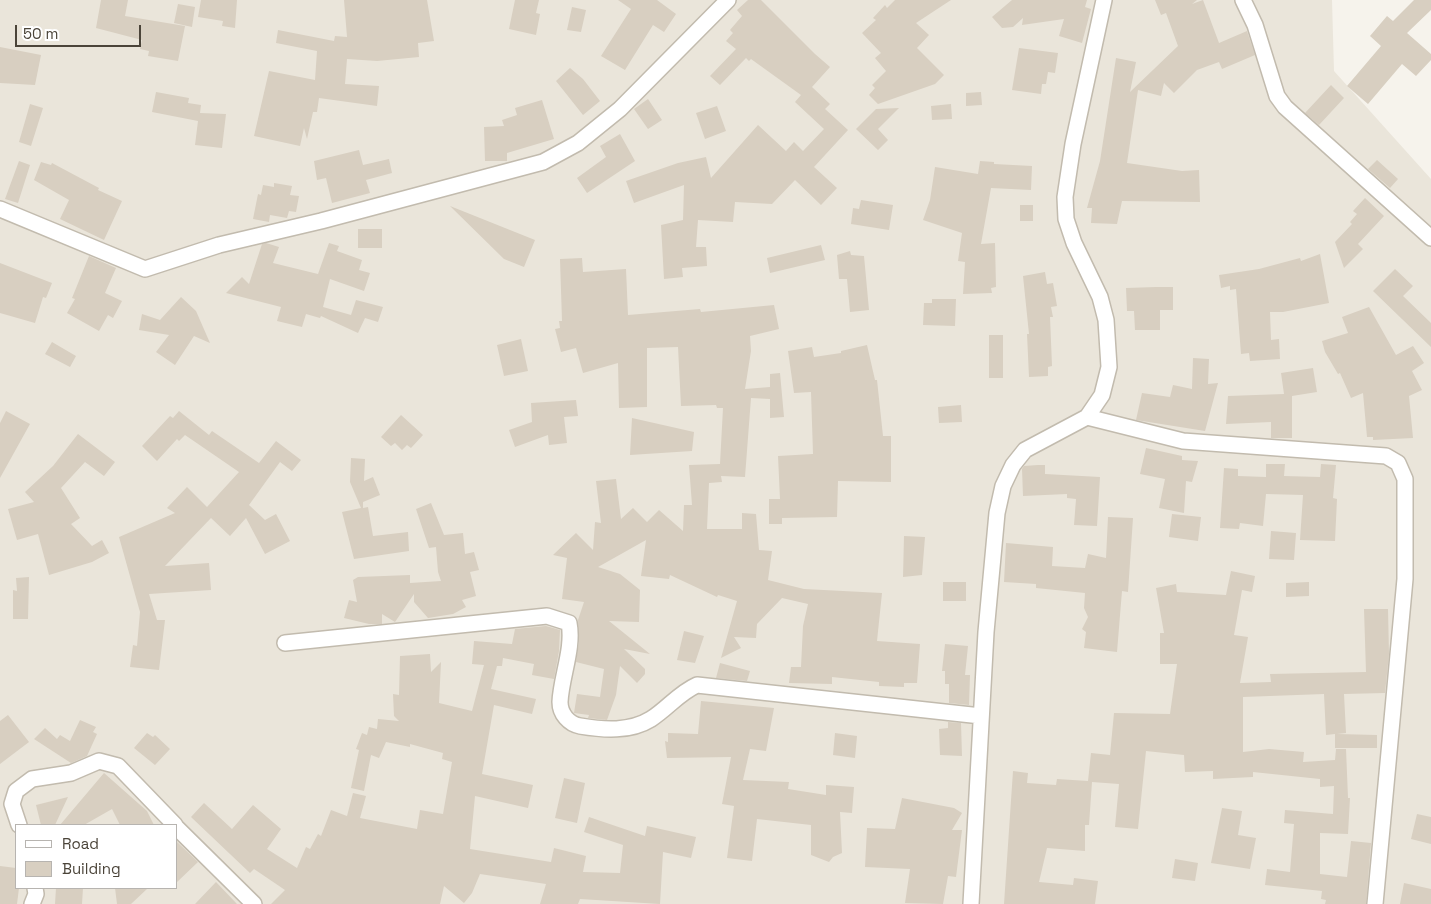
<!DOCTYPE html>
<style>
body{margin:0}
#map{position:relative;width:1431px;height:904px;overflow:hidden;background:#f6f3ec;font-family:"Space Grotesk",sans-serif}
canvas{display:block}
.legend{position:absolute;left:15px;top:824px;width:162px;height:65px;box-sizing:border-box;background:#fff;border:1px solid #b7b4b0;margin:0;padding:6px 9px;list-style:none;font-size:15px;color:#4b4439}
.legend li{display:flex;align-items:center;gap:10px;height:25px}
.legend b{width:25px;border:1px solid #b7b4b0}
.scale{position:absolute;left:15px;top:25px;width:126px;height:22px;box-sizing:border-box;border:2px solid #4b4439;border-top:0;padding-left:6px;font-size:15px;line-height:18px;white-space:nowrap;color:#4b4439;-webkit-text-stroke:4px #fff;paint-order:stroke}
</style>
<div id="map">
<canvas width="1431" height="904"></canvas>
<ul class="legend">
<li><b style="height:6px;background:#fff"></b>Road</li>
<li><b style="height:14px;background:#d8cfc1"></b>Building</li>
</ul>
<div class="scale">50 m</div>
</div>
<script>
const ctx = document.querySelector('canvas').getContext('2d');
ctx.lineJoin = 'round';
function paint(path, color) { ctx.fillStyle = color; ctx.fill(path, 'evenodd'); }
function trace(path, color, width, dash) { ctx.strokeStyle = color; ctx.lineWidth = width; ctx.lineCap = dash ? 'butt' : 'round'; ctx.setLineDash(dash || []); ctx.stroke(path); }
const residential = new Path2D(`
 M0,0H1332L1334,71L1431,179V904H0ZM16,825H176V888H16Z`);
const building = new Path2D(`
 M101,0H128L125,16L185,26L178,61L148,56L149,51L140,49L142,40L96,28Z
 M201,0H237L235,28L222,26L223,21L198,17Z
 M344,0H427L434,41L418,43L419,57L377,61L347,59L345,84L379,86L377,106L319,98L317,112H313L307,139L304,128L300,146L254,136L269,71L315,80L317,51L276,43L278,30L334,41L335,36L347,37Z
 M515,0H539L536,13L540,14L536,35L509,29Z
 M618,0H657L676,14L664,32L653,25L625,70L601,56L631,9Z
 M748,0H761L815,54L830,67L812,87L830,104L825,109L848,130L814,167L837,188L821,205L795,180L772,204L735,202L733,222L698,220L696,247H706L707,266L682,268L683,277L664,279L661,225L683,220L684,185L634,203L626,181L678,163L706,157L711,178L758,125L786,151L794,142L803,151L824,129L795,102L801,95L751,59L749,61L746,58L720,85L710,76L736,49L726,41L733,33L730,30L742,16L737,10Z
 M895,0H951L916,23L929,35L917,48L944,75L935,84L878,104L869,95L875,88L872,85L886,71L875,58L881,53L862,33L876,20L873,18L885,5L887,8Z
 M1012,0H1087L1085,7L1091,9L1082,43L1059,36L1064,19L1022,25L1023,18L1013,27L1002,28L992,17Z
 M1155,0H1197L1192,4L1203,0L1219,43L1247,31L1255,55L1222,69L1219,62L1197,70L1174,93L1164,83L1161,96L1138,90L1127,163L1182,171L1199,170L1200,202L1122,201L1117,224L1091,223L1092,208H1087L1100,161L1116,58L1136,62L1130,92L1178,46L1166,13L1161,15Z
 M1414,0H1431V10L1407,33L1431,54V60L1416,76L1402,64L1368,104L1347,86L1381,46L1370,36L1387,16L1393,21Z
 M178,4L195,7L192,27L174,23Z
 M572,7L586,10L581,32L567,30Z
 M0,47L41,55L35,85L0,83Z
 M1019,48L1058,53L1055,73L1048,72L1046,84H1042L1041,94L1012,90Z
 M570,68L583,79L600,101L583,115L556,81Z
 M1331,85L1344,98L1319,125L1305,113Z
 M156,92L189,98L188,103L201,105L200,113L226,114L222,148L195,145L198,121L152,112Z
 M981,92L982,105L966,106V93Z
 M648,99L662,120L648,129L634,109Z
 M542,100L554,139L507,153V161H485L484,127L504,126L502,120L517,115L515,108Z
 M30,104L43,108L31,146L19,142Z
 M951,104L952,119L932,120L931,106Z
 M717,106L726,131L705,139L696,113Z
 M899,108L878,129L888,140L878,150L856,129L876,109Z
 M620,134L635,161L587,193L577,178L606,157L600,146Z
 M359,150L363,165L389,159L392,173L366,180L370,193L332,203L326,178L317,180L314,161Z
 M1377,160L1398,179L1390,188L1368,169Z
 M19,161L30,165L18,203L5,199Z
 M980,161L994,162V164L1032,166L1031,190L991,188L981,244L995,243L996,287L991,288L992,293L963,294L965,262L958,261L962,233L923,220L930,200L935,167L978,174Z
 M41,162L51,165L52,163L99,188L98,190L122,201L104,240L60,219L69,200L34,180Z
 M274,183L292,186L290,195L299,196L296,212L289,211L287,218L270,215L269,222L253,219L258,194L261,195L263,185L274,187Z
 M1365,198L1384,216L1358,244L1363,249L1344,268L1335,242L1352,224L1350,222L1357,214L1353,211Z
 M861,200L893,205L889,230L851,224L853,208L859,209Z
 M1020,205H1033V221H1020Z
 M450,206L535,240L524,267L504,259Z
 M358,229H382V248H358Z
 M266,243L279,247L273,263L318,274L329,243L339,246L337,251L362,260L359,270L370,273L364,291L330,279L323,307L351,315L356,300L383,307L378,322L365,318L358,333L321,316L320,318L306,314L302,327L277,321L281,307L226,293L242,277L249,284L262,244Z
 M821,245L825,260L770,273L767,258Z
 M850,251L851,255L864,256L869,310L850,312L847,279H839L837,255Z
 M1320,254L1329,303L1283,312H1270L1271,340L1279,339L1280,359L1250,361L1249,353L1241,354L1236,289L1230,290V286L1221,288L1219,275L1259,269L1300,258L1301,261Z
 M89,256L116,268L105,293L122,301L113,318L108,315L99,331L67,313L75,299L72,298Z
 M582,258L583,272L626,269L628,315L700,309L701,312L774,305L779,329L750,336L751,351L745,389L770,387V374L780,373L784,417L770,418V399L751,398L745,477L721,476L722,482L709,483L707,529H742V513L756,514L759,550L772,551L768,580L804,589L882,593L877,641L920,644L917,683H904V687L879,686V682L832,677V684L789,683L791,667H801L803,626L808,604L782,598L757,624L756,638L734,637L741,648L721,658L737,601L718,595L717,597L670,575L669,579L641,576L646,540L598,567L620,574L640,590L639,622L609,621L650,654L624,649L645,669V674L637,683L620,666L616,695L607,720L588,718L589,715L574,713L577,694L600,697L604,669L576,662L579,643L578,620L584,602L562,599L567,558L553,555L576,533L593,550L595,522L601,523L596,481L616,479L621,519L633,508L647,522L659,510L683,531L684,505H692L689,465L720,464L723,408H717L716,405L681,406L678,347L647,348V407L619,408L618,363L583,373L576,348L561,352L555,329L560,328L559,321H562L560,259Z
 M0,263L52,283L46,298L43,297L35,323L0,313Z
 M1395,269L1413,286L1403,296L1431,323V347L1373,291Z
 M1045,272L1047,284L1053,283L1057,306L1051,307L1053,317H1050L1052,366L1048,367V376L1029,377L1027,334H1029L1023,276Z
 M1156,287H1173V310H1160V330H1135L1134,311H1127L1126,288Z
 M181,297L196,311L210,343L194,336L175,365L156,352L169,335L139,330L142,314L160,320Z
 M932,299H956L955,326L923,325L924,303H932Z
 M1369,307L1396,355L1413,346L1424,363L1412,371L1422,390L1409,396L1413,438L1373,440V437H1367L1363,393L1351,398L1340,373L1338,374L1325,352L1322,341L1348,333L1342,317Z
 M989,335H1003V378H989Z
 M521,339L528,371L504,376L497,345Z
 M52,342L76,356L70,367L45,354Z
 M867,345L875,380H877L883,436H891V482L838,481L837,517L782,518V524H769V499H780L778,456L813,454L811,392L794,393L788,351L812,347L814,357L841,353V351Z
 M1193,358L1209,359L1208,384L1218,383L1205,431L1136,420L1142,393L1170,397L1173,385L1192,389Z
 M1313,368L1317,392L1292,396V438H1271V422L1226,424L1228,396L1284,394L1281,373Z
 M576,400L578,416L564,417L567,443L549,445L548,435L515,447L509,430L532,422L531,403Z
 M961,405L962,422L939,423L938,407Z
 M6,411L30,424L0,478V423Z
 M179,411L209,435L212,431L259,463L276,441L301,460L292,471L280,462L249,505L265,520L276,514L290,541L265,554L246,518L230,536L211,518L165,566L209,563L211,590L149,594L157,620H165L159,670L130,667L133,645L137,646L140,612L119,537L175,513L167,508L187,487L207,507L239,472L185,435L179,441L177,439L157,461L142,446L170,416L173,418Z
 M401,415L423,435L411,448L407,445L402,450L395,443L391,446L381,437Z
 M632,418L694,432L692,451L630,455Z
 M78,434L115,462L104,476L85,462L61,488L80,518L71,524L92,546L102,540L109,553L92,562L49,575L38,534L17,540L8,509L34,502L25,492L53,466Z
 M1146,448L1182,456V460L1198,461L1192,482L1186,481L1184,513L1159,508L1165,479L1140,474Z
 M351,458L365,459L364,481L373,477L380,495L363,502V508L368,507L373,536L408,532L409,551L354,559L342,512L361,508L350,482Z
 M1266,464H1285L1284,476L1320,477L1321,464L1336,465L1333,498L1337,499L1335,541L1300,540L1303,495L1266,494L1263,526L1240,523L1239,529L1220,528L1224,468L1238,469V476L1266,477Z
 M1038,465H1045V474L1100,477L1097,526L1074,525L1076,499L1067,498V494L1023,496L1022,469L1024,466Z
 M431,503L444,535L463,533L465,554L474,552L479,570L470,572L476,596L462,600L466,607L453,614L428,618L414,602V594L395,622L382,614V624H369L344,618L349,600L357,602L353,580L358,577L410,575V583L441,581L438,572L436,547L429,548L416,509Z
 M1172,514L1201,517L1198,541L1169,537Z
 M1108,517L1133,518L1128,592L1122,591L1117,652L1084,648L1086,632L1082,629L1088,617L1084,608L1085,593L1036,588V584L1004,582L1006,543L1053,547L1052,566L1085,568L1088,554L1106,558Z
 M1271,531L1296,533L1294,560L1269,559Z
 M904,536L925,537L922,575L903,577Z
 M1231,571L1255,576L1252,592L1242,590L1234,635L1248,637L1240,683L1271,682L1270,674L1366,672L1364,609H1388L1389,654L1385,693L1344,694L1346,733L1337,734L1377,735V748H1335V734L1326,735L1324,694L1243,697V752L1269,749L1304,752L1303,762L1335,760L1336,749H1346L1348,798H1350L1348,834L1320,833V874L1347,877L1351,841L1371,843L1366,904H1325L1326,900L1321,899L1322,891L1265,885L1267,869L1290,872L1294,824L1284,823L1285,810L1333,814L1334,786L1320,787V779L1253,772V777L1213,779V771L1185,772L1184,755L1146,751L1138,829L1115,827L1119,784L1092,782L1089,825H1085V851L1047,848L1039,882L1073,885L1074,878L1098,881L1095,904H1004L1013,771L1028,773L1027,783L1056,785L1057,779L1088,781L1091,753L1110,755L1114,713L1170,714L1177,664H1160V633H1164L1156,588L1176,584L1177,592L1226,595Z
 M29,577L28,619H13V590L17,591L16,578Z
 M943,582H966V601H943Z
 M1309,582V596L1286,597V583Z
 M546,626L560,630L559,651L554,679L532,675L534,664L503,658L502,666H497L491,689L536,699L532,714L494,705L482,774L533,785L528,808L475,796L470,849L551,862L554,848L586,856L583,872L620,873L623,845L584,832L589,817L645,836L647,826L696,837L691,858L663,852L660,904L580,899L578,904H540L546,884L480,874L472,893L464,903L444,886L440,904H271L285,890L254,869L250,873L191,817L204,803L232,829L253,805L281,829L267,849L297,868L306,847L310,849L318,834L321,836L331,810L347,816L353,793L366,796L360,818L417,829L420,810L443,814L452,762L442,759L443,753L410,744V747L386,742L379,758L371,755L364,791L351,788L359,750L356,749L362,733L367,735L369,727L377,729L378,719L399,721L394,716L393,694L399,695L400,656L430,654L431,672L441,662L439,703L472,711L484,665L472,664L474,641L512,644L515,629Z
 M684,631L704,636L695,663L677,660Z
 M945,644L968,646L965,675H970L969,705L949,703V684H945V671H942Z
 M720,663L750,671L747,681L716,678Z
 M701,701L774,708L766,751L750,749L743,780L789,782L788,789L826,795V785L854,787L852,813L840,812L842,853L833,857L829,862L811,855V825L757,819L752,861L727,858L734,806L722,804L731,757L667,758L665,741L668,742V733L698,734Z
 M8,715L29,742L0,764V721Z
 M80,720L96,727L93,732L97,734L87,756L71,763L34,739L45,728L57,739L60,735L70,741Z
 M948,722L961,723L962,756L940,755L939,729L948,728Z
 M147,733L153,737L155,735L170,749L155,765L134,748Z
 M835,733L857,736L855,758L833,755Z
 M104,773L147,811L154,825H120L112,809L84,825H60Z
 M564,778L585,783L577,823L555,818Z
 M68,797L55,825H41L36,805Z
 M902,798L954,808L962,813L952,830H962L956,877L948,876L943,904L905,903L910,869L865,867L867,828L895,829Z
 M1222,808L1242,811L1238,835L1256,838L1250,869L1211,863Z
 M1417,814L1431,817V844L1411,839Z
 M176,841L198,862L176,883Z
 M1175,859L1198,863L1195,881L1172,878Z
 M0,866L16,868V888H19L17,904H0Z
 M216,882L237,904H195Z
 M1404,883L1431,889V904H1400Z
 M56,888H83L82,904H55Z
 M115,888H148L131,904H117Z`);
const minor = new Path2D(`
 M1243,0L1255,25L1277,96L1285,107L1431,238
 M0,209L145,269L219,245L321,221L543,162L578,143L620,109L728,0
 M1087,417L1183,441L1386,456L1398,463L1405,479V579L1375,904
 M285,643L547,616L569,623C574,648 561,677 560,702C560,714 569,724 580,726C604,730 630,732 651,719C668,708 679,693 697,685L981,716
 M19,825L12,804L16,791L32,779L71,773L99,761L118,766L175,825
 M176,827L254,904
 M32,904L36,894L35,888
 M971,904L986,632L997,513L1003,486L1013,465L1025,450L1087,417L1102,395L1109,367L1106,320L1100,297L1074,243L1066,219L1065,197L1073,144L1104,0`);
paint(residential, '#eae5da');
paint(building, '#d8cfc1');
trace(minor, '#c2bbae', 18);
trace(minor, '#fff', 15);
</script>
